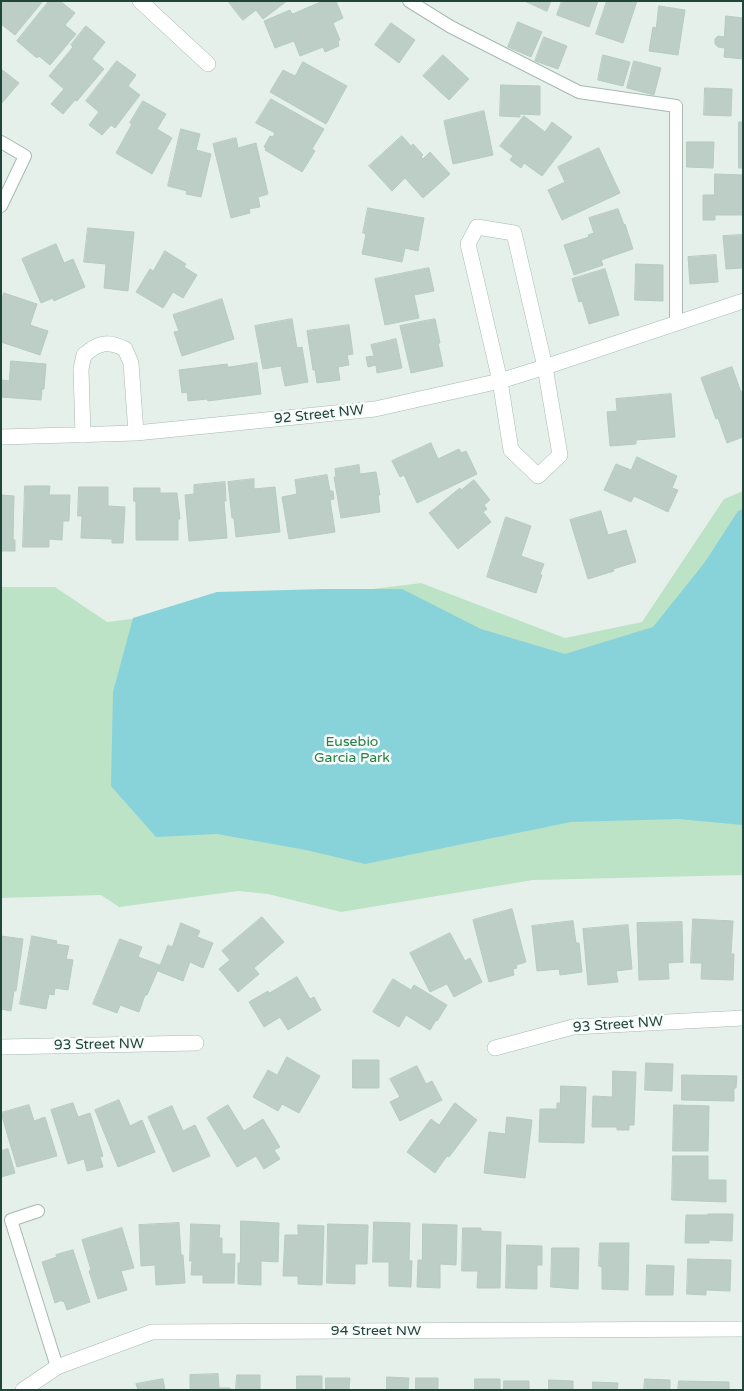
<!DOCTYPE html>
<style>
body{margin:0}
#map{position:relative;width:744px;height:1391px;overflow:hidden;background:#e5f0eb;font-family:"Varela Round",sans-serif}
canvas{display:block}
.frame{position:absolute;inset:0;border:2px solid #21453a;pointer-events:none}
</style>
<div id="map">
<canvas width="744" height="1391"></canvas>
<div class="frame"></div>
</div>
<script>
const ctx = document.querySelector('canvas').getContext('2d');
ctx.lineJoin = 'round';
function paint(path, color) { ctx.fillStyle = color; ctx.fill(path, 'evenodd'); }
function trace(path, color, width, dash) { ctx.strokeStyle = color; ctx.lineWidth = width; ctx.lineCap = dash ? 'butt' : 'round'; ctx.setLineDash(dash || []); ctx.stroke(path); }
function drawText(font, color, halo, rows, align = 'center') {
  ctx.font = font + ' "Varela Round",sans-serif'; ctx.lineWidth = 5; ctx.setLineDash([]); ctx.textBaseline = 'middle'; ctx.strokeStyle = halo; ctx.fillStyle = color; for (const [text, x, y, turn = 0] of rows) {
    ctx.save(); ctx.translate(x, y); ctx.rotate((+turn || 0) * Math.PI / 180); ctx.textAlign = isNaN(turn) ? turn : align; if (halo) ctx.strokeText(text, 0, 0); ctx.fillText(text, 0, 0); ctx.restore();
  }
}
const green = new Path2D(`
 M743,491V875L533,880L341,912L268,894L238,891L119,907L101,895L1,898V587H55L107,622L421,583L565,638L642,622L724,499Z`);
const water = new Path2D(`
 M743,509V825L678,819L571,822L365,864L306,850L217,834L156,837L111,786L113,692L133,618L217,592L324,589H402L481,629L565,654L653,627L705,562L738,511Z`);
const building = new Path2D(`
 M1,1H43L15,35L1,24Z
 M49,1H60L75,13L65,25L76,34L50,65L39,56L37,58L17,41Z
 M228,1H287L263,19L256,10L243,20Z
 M323,1H336L343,18L333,23L340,40L338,41L339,46L325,52L323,47L300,56L294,41L275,48L264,21L290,10L292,14Z
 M525,1H551L547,11Z
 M562,1H598L589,27L557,15Z
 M607,1H637L623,43L596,34Z
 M659,6L685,10L678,55L649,51L653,27L656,28Z
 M726,16L743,18V59L724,57L725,48L718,47L715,44V39L718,36L724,37Z
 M518,22L542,32L531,57L508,47Z
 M391,23L415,40L399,63L375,45Z
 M86,26L105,42L92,59L104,69L77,101L75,100L63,114L51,104L64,89L49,76L73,47L71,45Z
 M544,37L567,46L558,69L535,61Z
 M443,55L469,79L449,100L423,76Z
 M603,55L630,62L623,86L598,80Z
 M117,61L136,75L128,86L140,95L115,128L111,125L102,135L89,125L99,112L86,101Z
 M634,61L661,68L654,95L627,88Z
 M303,62L347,86L326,124L270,92L283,70L295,76Z
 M1,69L19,83L1,104Z
 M501,85L540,86V115L520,114V117L500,116Z
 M705,88L732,89L731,116L704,115Z
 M271,99L324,129L312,149L315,151L302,172L265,150L266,148L264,147L270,136L273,137L275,133L256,123Z
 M143,101L166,114L157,129L172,138L152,174L116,153L132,124L130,123Z
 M484,111L493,155L453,164L444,121Z
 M524,116L545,132L552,122L572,137L542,176L524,163L521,168L510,160L513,156L500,146Z
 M739,122H743V168H739Z
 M181,129L200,134L196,150L211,154L201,197L186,194L187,191L168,186Z
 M402,136L411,146L413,144L423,155L421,157L423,159L430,152L450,174L423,198L405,178L392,191L369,166Z
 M236,138L238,148L256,143L268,194L258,197L260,207L249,209L250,213L231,218L213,144Z
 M687,142H714L713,168L687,167Z
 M599,148L620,193L562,220L548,190L565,182L558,167Z
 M715,174L743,175V215H715V220H703V195H714Z
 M368,208L424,218L418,251L405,248L402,262L362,254L366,234L363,233Z
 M618,209L624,225L625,224L633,249L601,260L603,265L574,275L564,245L589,237L588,235L594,233L589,218Z
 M88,228L134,232L128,291L104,288L106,264L84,262Z
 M743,235V268L726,269L723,236Z
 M56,244L64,263L73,259L85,287L54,301L53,298L41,303L22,259Z
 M165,251L186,264L184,267L197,275L183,298L173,292L163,308L136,292L150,269L153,271Z
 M716,255L718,282L690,284L688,257Z
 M636,264L663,265V301L635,300Z
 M429,268L434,291L414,295L419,318L385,325L375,279Z
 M605,269L619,315L589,324L582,301L579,302L572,279Z
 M4,293L37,304L30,325L48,331L40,355L1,342V301Z
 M222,299L234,339L182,356L174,332L179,331L173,315Z
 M292,319L297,348L302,347L308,382L285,386L281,366L263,369L255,326Z
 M435,319L440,343H438L443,366L411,373L400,326Z
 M349,325L353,354L347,355L349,365L338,367L340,380L317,383L315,370H313L307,331Z
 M396,339L402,368L377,373L376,365L368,367L366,357L374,356L371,345Z
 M11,361L46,364L44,389H42L41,400L1,397L2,380L9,381Z
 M257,363L261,394L208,401L207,399L188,401L187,392L182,393L179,370L227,364L228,367Z
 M732,367L741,392L743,391V430L741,431L743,437L727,443L718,418L716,419L701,378Z
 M671,394L675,437L636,440V444L610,446L607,412L617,411L616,399Z
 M431,443L438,459L459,449L461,453L466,451L477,474L417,503L404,475L400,477L392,461Z
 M637,457L677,476L672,488L678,490L668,512L634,496L631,502L604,490L616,464L631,470Z
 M359,465L360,474L376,472L380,495H378L380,512L341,518L334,477H336L335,469Z
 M327,475L330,491H333L334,499L330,500L335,532L289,539L282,497L297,494L295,480Z
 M254,479V489L275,487L280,532L236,537L234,518H232L228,482Z
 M474,480L490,500L484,505L487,509L483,512L491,522L458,549L429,513L460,488L461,490Z
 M225,482L226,501H224L227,538L189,541L185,495L194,494V485Z
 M25,486H50L49,495H70L69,521H63L62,540L49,539V547H23Z
 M79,487H108V506L125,507L123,543H112V539L81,538L82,516H78Z
 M134,488H160V493H177L180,519H178V540H136V502L134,501Z
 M1,495L14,496L13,540H15V551H1Z
 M601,511L608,535L626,530L636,562L613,569L614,571L588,579L570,520Z
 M506,517L531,526L521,556L544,564L540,574L542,575L536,593L487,577Z
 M512,909L526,962L516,965L517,968L513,969L514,975L489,982L473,920Z
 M262,917L284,942L254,968L259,974L238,992L219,969L230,960L222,951Z
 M693,919L733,921L731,954H734L733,980L701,979L702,963H691Z
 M573,921L576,943H579L582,972L560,975L559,969L537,971L532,926Z
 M682,922L683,962L668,963L669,979L639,980L637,923Z
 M181,923L200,931L197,937L213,943L203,968L190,962L183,981L158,971L168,945L172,947Z
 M628,925L632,969L616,971L618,982L588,985L583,929Z
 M450,933L465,961L470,958L482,982L454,997L447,984L430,992L410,953Z
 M1,936L23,939L16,991H14L11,1011L1,1009Z
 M32,936L57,941L56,944L69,946L66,959L73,960L68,990L55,988L54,995L49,994L46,1009L20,1004Z
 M120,939L142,947L138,957L160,965L147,995H145L139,1012L120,1005L117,1013L93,1004Z
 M297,977L310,999L314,997L321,1010L288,1030L280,1017L264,1027L249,1002L268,991L269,993Z
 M393,979L411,990L414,985L447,1005L437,1021L436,1020L430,1030L406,1015L399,1027L373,1012Z
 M287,1057L320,1076L299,1113L282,1104L278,1111L253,1097L268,1070L277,1075Z
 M353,1060H379V1088H353Z
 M646,1063L673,1064L672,1091L645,1090Z
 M417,1066L426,1084L432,1081L442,1100L400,1121L390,1102L400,1097L390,1079Z
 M613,1071L636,1072L634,1125H629V1130H617V1127H592L593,1096L612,1097Z
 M682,1075L737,1076L736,1088H734V1101L682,1100Z
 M561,1086L586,1087L584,1143L539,1142L540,1109H557V1103H560Z
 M119,1100L130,1126L142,1120L155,1152L118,1167L95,1110Z
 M73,1103L78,1117L90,1113L103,1156L100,1157L103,1167L87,1171L84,1159L68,1164L51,1110Z
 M455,1103L477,1120L449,1157L447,1156L435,1173L407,1152L431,1119L439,1125Z
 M29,1105L34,1121L45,1117L57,1156L17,1167L1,1113Z
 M228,1105L244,1131L263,1119L280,1147L274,1150L280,1159L264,1169L256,1156L237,1167L207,1118Z
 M674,1105L709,1106L708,1151H673Z
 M172,1106L183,1131L195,1125L210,1156L173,1172L148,1117Z
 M507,1117L532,1120L525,1178L484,1173L489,1132L505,1134Z
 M8,1149L15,1173L1,1177V1151Z
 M673,1156H708V1180H726V1202L672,1200Z
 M708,1214H733L732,1241L709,1240V1243H685L686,1215H708Z
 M241,1221L279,1223L278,1262L261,1261V1285L238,1284V1263H240Z
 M374,1222L410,1223L409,1260L412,1261L411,1287L389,1286V1262H373Z
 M179,1223L181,1255H183L185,1283L156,1285L155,1265L141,1266L139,1225Z
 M191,1224L220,1225L219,1238H222V1254H235L234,1283H203V1275H191L192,1261H190Z
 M328,1224L368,1225L367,1264H355V1284L327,1283Z
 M423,1224L457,1225L456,1265L440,1264V1288L417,1287L418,1260H422Z
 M298,1225L324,1226L322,1285L298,1284V1276H283L285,1235H298Z
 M122,1228L134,1268L121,1271L127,1290L98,1299L89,1271L91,1270L82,1240Z
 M463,1228H481V1231L501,1232L500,1288H477L478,1271H462Z
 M600,1243H629L628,1290L602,1289V1267L599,1266Z
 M507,1245L542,1246V1265H537V1289L506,1288Z
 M552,1248H579L578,1289L551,1287Z
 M73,1250L90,1302L67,1310L64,1301L62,1302V1300L55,1303L42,1262L57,1257L56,1255Z
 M688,1259L731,1260L730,1291L706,1290V1295L687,1294Z
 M647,1265L674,1266L673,1295H646Z
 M218,1374L219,1388H230V1390H190V1375Z
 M237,1375H260V1390H236Z
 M297,1376H322V1390H297Z
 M387,1377L409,1378L408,1390H387Z
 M326,1378H350L349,1390H326Z
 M416,1378H438V1390H416Z
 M163,1379L165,1390H138L136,1384Z
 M475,1379H500V1390H475Z
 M645,1379L670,1380V1390H644Z
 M549,1380L573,1381V1390H549Z
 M504,1381H529V1390H504Z
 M679,1381L729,1382V1390H678Z
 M593,1382L618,1383L617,1390H593Z`);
const lane = new Path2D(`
 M409,1L451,27L579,92L676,106V323
 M1,142L25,156L1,206
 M38,1211L11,1220L57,1367`);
const street = new Path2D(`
 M140,1L208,64
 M477,227L514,233L545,367L560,455L538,476L511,450L500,381L468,244Z
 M83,435L81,369L84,355C98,343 107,340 125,349L131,363L136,433
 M1,437L136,433L375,409L500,381L545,367L743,301
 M1,1047L196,1043
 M495,1048L573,1027L743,1018
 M23,1390L57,1367L152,1332L743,1329`);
const streetNames = [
 ["92 Street NW",319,415,-6],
 ["93 Street NW",618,1025,-4],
 ["93 Street NW",99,1045,-1],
 ["94 Street NW",376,1331]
];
const parkNames = [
 ["Eusebio",352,742],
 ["Garcia Park",352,758]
];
paint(green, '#bce3c5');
paint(water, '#88d2da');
paint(building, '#bdcec6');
trace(building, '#b6cbc1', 1);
trace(lane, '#a6b9b2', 14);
trace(street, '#a6b9b2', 16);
trace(lane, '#fff', 12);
trace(street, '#fff', 15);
drawText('14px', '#21453a', '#f7fbf9', streetNames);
drawText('14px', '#268145', '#f7fbf9', parkNames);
</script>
